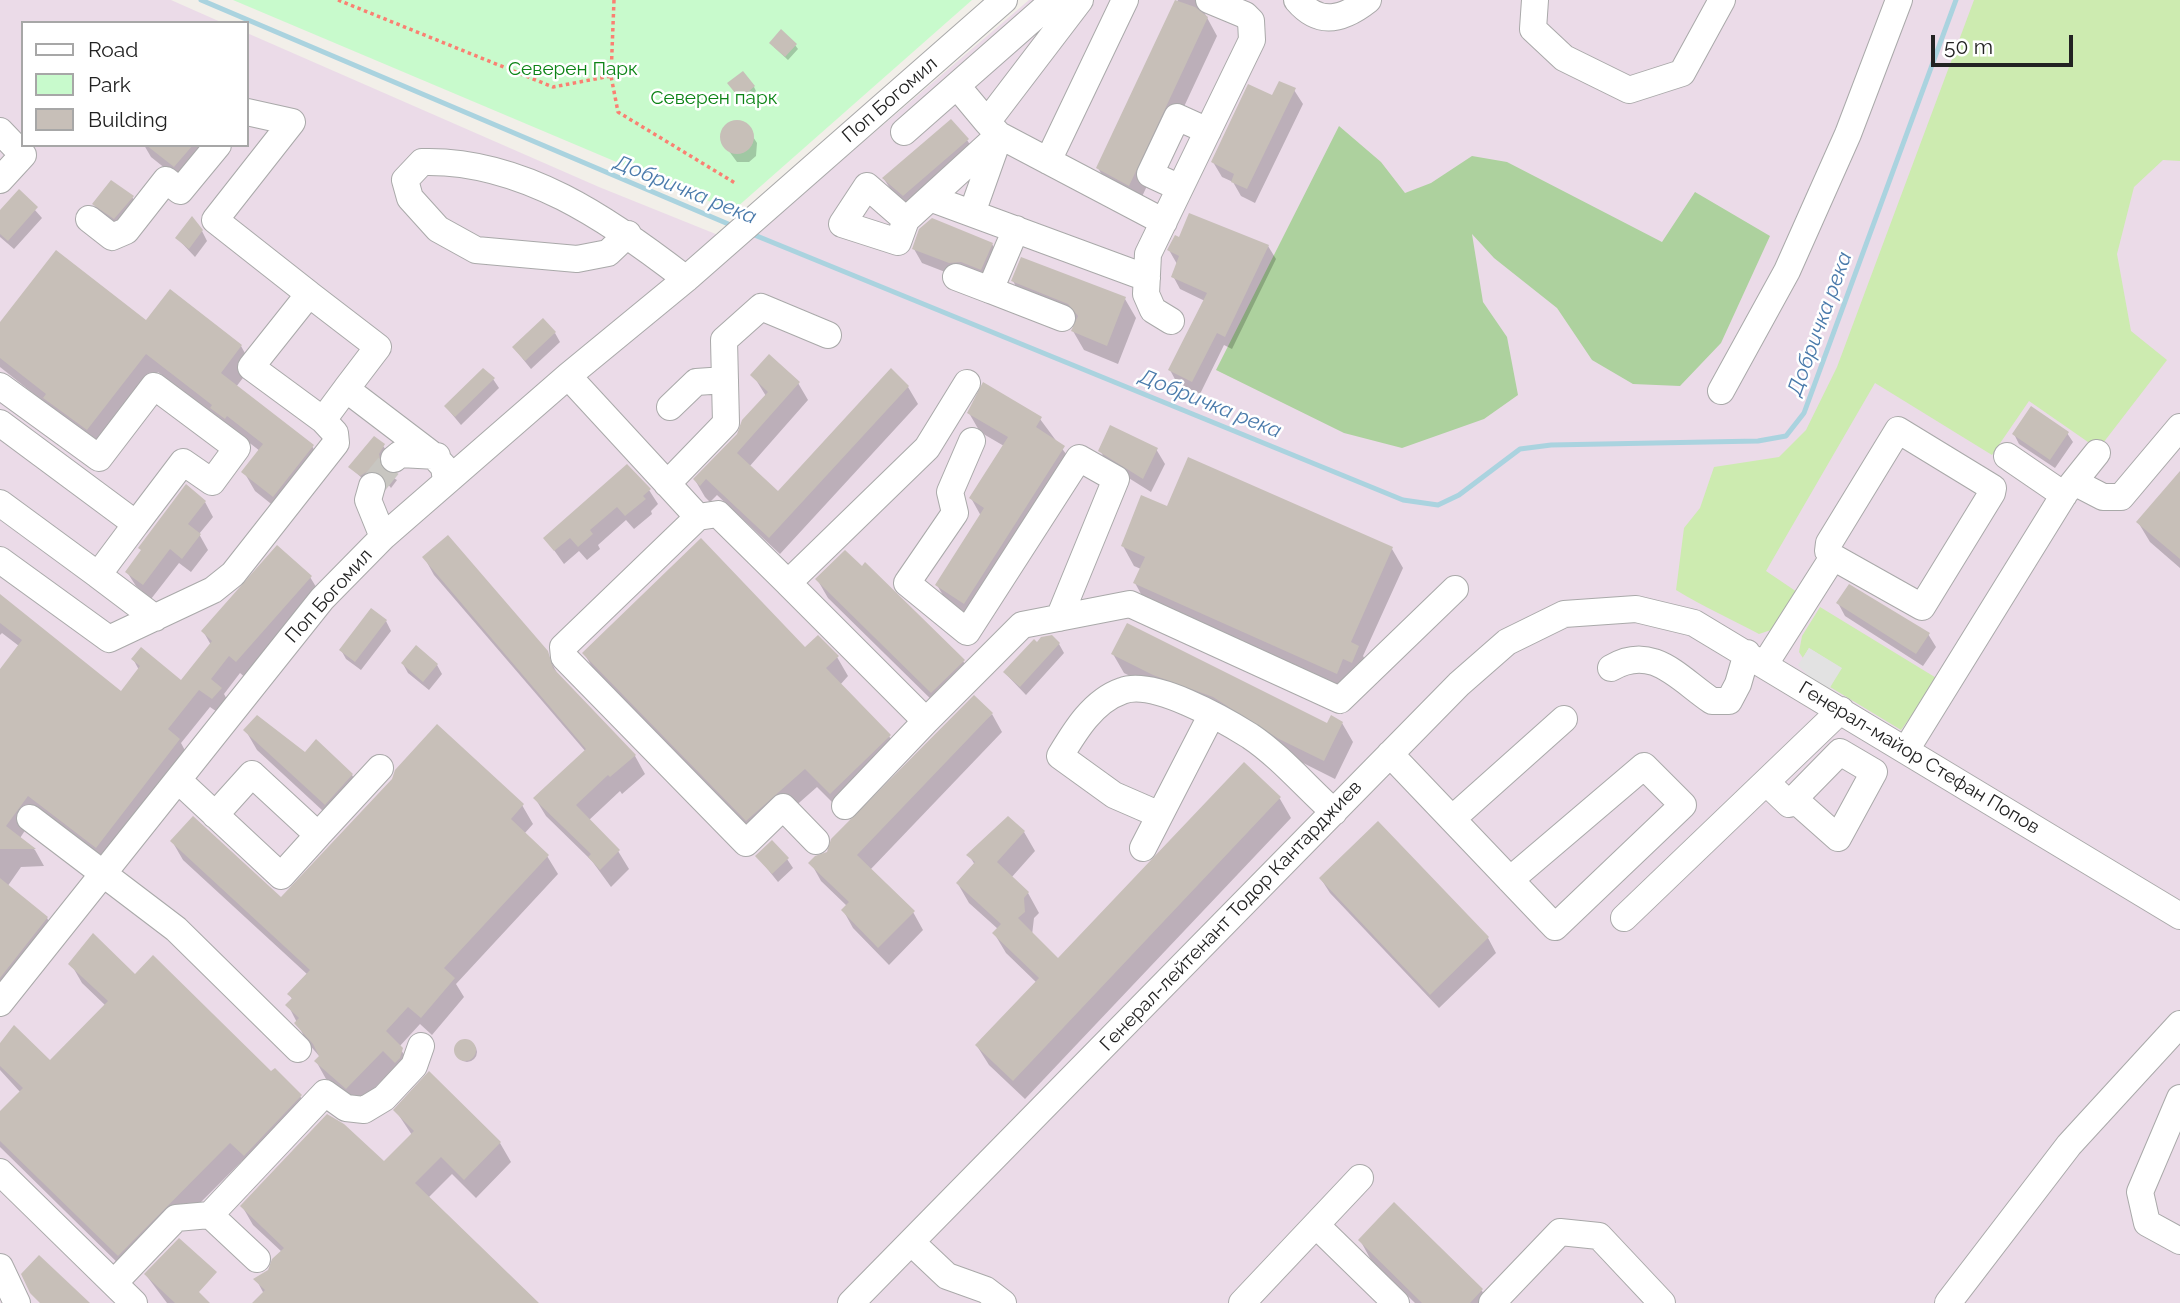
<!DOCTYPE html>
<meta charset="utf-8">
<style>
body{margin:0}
#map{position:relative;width:2180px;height:1303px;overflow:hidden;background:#f2efe9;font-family:Raleway,sans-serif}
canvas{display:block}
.legend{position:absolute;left:21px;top:21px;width:228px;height:126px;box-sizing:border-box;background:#fff;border:2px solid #a7a7a7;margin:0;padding:9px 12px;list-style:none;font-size:21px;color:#222}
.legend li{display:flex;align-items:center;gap:14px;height:35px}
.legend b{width:35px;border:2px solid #a7a7a7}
.scale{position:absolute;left:1931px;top:35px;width:142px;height:32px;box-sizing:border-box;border:4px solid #222;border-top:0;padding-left:9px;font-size:21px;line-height:24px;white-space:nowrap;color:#222;-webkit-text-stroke:5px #fff;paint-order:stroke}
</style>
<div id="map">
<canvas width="2180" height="1303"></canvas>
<ul class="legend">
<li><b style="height:9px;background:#fff"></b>Road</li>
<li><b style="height:19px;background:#c8facc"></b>Park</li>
<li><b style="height:19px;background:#c7bfb8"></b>Building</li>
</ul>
<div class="scale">50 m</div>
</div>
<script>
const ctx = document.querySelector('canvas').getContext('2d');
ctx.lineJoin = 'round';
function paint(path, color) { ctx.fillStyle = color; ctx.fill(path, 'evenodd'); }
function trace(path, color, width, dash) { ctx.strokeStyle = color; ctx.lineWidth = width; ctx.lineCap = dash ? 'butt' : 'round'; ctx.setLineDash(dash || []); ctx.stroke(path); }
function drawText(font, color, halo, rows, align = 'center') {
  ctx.font = font + ' Raleway,sans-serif'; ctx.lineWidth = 5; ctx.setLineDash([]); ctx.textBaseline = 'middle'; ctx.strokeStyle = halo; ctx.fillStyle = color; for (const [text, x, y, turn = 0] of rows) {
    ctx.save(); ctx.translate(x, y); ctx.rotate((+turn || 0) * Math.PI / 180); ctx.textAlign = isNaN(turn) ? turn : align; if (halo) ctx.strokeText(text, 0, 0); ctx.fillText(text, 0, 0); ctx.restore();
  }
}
const industrial = new Path2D(`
 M0,0H171L223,23H23V145H247V33L599,187L743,245L1029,0H2180V1303H0Z`);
const grass = new Path2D(`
 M1974,0H2180V161L2163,160L2134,187L2117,254L2131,331L2167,360L2100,447L2088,442L2029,401L1992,455L1875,383L1766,571L1797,592L1771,630L1759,634C1731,619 1704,607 1676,590L1684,528L1700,508L1714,467L1779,457L1806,430L1837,367Z
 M1820,607L1938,679L1901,730L1830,687L1841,668L1809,648L1803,658L1799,652L1802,636Z`);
const forest = new Path2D(`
 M1339,126L1381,162L1405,193L1431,183L1472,156L1507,162L1662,242L1695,192L1770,236L1721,343L1680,386L1633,384L1592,360L1557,308L1494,258L1472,234L1483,302L1507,337L1518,395L1484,419L1402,448L1344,433L1216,370Z`);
const park = new Path2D(`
 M233,0H972L736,208L723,207Z`);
const parking = new Path2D(`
 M1809,648L1842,668L1829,689L1811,679L1798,665Z`);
const shadow = new Path2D(`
 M1178,0H1227L1204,12L1217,36L1139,203L1109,187L1098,168Z
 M795,45L798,49L788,60L774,47Z
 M754,87L756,91L743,101L732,88Z
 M1294,90L1303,104L1255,203L1241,196L1233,182L1222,177L1213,162L1272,97Z
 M737,121L744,123L757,143L756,156L749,162H737L723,143L722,131Z
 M967,140L976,154L912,210L893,193L884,179Z
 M144,145H220L186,185L151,157Z
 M19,192L42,218L14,249L0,237V213Z
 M132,197L138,206L120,227L99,213L94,204Z
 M202,231L207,241L195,257L177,238Z
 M992,244L1000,259L990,283L958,277L922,263L914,249Z
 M1268,246L1276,259L1232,349L1224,345L1200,394L1177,383L1170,370L1205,301L1180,289L1173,276L1177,264L1169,250Z
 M1013,281L1125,299L1136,318L1118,364L1084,350L1073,331L1079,324L1024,301Z
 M146,322L241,346L252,366L236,387L312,446L323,466L285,515L255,491L244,472L260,451L158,372L98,448L56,417L49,406L0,367V325Z
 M555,333L560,342L531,369L514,348Z
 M891,371L908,387L918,404L780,554L717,495L710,502L705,497L695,480L739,435L766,396L753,375L798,383L808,400L749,467L778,494Z
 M493,379L499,388L461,425L446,407Z
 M969,413L1040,419L1075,466L975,622L948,604L937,585L981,516L971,498L1004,446L980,432Z
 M2067,433L2073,442L2055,468L2019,444L2014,434Z
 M383,446L386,450L380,459L382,471L397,480L391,488L381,475L370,474L363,479L350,467Z
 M1156,449L1165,464L1151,492L1108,465L1100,450Z
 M2180,474V568L2150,542L2138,522Z
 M649,490L658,504L651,511L652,514L634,529L626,520L598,545L600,549L587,560L579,551L564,564L546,539Z
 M205,502L213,517L199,534L208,550L191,572L179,563L151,599L136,586L127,572L142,552Z
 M1168,508L1392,549L1403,568L1363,656L1369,666L1348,692L1146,603L1135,583L1141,569L1134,566L1123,546Z
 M424,557L546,652L559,677L635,756L645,774L622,794L620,791L588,821L618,851L629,869L611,887L592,861L546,816L535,798L586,752L434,575Z
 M310,577L321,595L247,679L240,673L224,694L231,707L223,716L210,707L181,743L189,758L107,865L28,826L20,838L35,850L44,866L21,867L7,887L47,918L57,936L0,1011V671L19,646L2,633L0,635V597L122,694L139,670L133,659L181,682L211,645L203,631Z
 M817,579L963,661L974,680L943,711L828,598Z
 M1838,603L1928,634L1936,647L1923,666L1845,616Z
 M386,621L391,631L361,670L346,659L341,650Z
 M1037,644H1059L1064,653L1026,695L1005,673Z
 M805,649L837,657L848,676L840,685L889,736L900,756L842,812L817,787L758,839L595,672L584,653Z
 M1113,654L1327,726L1342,723L1353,742L1335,779L1124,673Z
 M403,664L437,665L442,674L429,690L408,673Z
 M992,714L1002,732L870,870L913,912L923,930L889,965L853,928L843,910L847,906L821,881L811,863L829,853Z
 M246,731L352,775L363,794L336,823L257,750Z
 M1244,765L1280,799L1291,818L1025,1099L989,1065L977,1046L1037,983L1006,953L994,933L998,929L969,903L958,884L975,865L969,855L1008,818L1024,832L1035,851L1011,878L1028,893L1039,913L1034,918L1032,935L1058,960Z
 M522,805L533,824L524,834L547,856L558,874L456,984L464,997L432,1035L420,1024L399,1047L413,1068H394L357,1106L326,1079L316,1061L320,1057L307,1042L288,1005L293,1000L289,994L308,975L183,860L172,841L281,899Z
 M1378,824L1488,938L1496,953L1439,1008L1330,893L1321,879Z
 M757,856L787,859L793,868L778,882Z
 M71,964L135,976L300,1096L311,1115L255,1174L242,1161L129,1274L0,1147V1114L21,1093L0,1070V1046L50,1063L106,1006L82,983Z
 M457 1052a10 10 0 1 1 20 0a10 10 0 1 1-20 0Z
 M396,1111L500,1143L511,1162L476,1198L452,1174L428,1198L536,1303H255L264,1294L256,1279L269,1271L282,1252L253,1225L242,1206L384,1163L412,1135Z
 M1395,1205L1482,1291L1489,1303H1415L1371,1260L1360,1240Z
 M146,1275L184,1279L207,1303H167Z`);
const stream = new Path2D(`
 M201,0L733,226
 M752,234L1403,500L1438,505L1459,495L1520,449L1551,445L1758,441L1786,436L1804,413L1956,0`);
const building = new Path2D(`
 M1175,0L1195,7L1208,17L1129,186L1096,168Z
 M781,29L797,44L785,57L769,43Z
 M743,71L755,86L740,99L727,83Z
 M1279,81L1296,88L1247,189L1231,182L1234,174L1211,162L1248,84L1272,95Z
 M951,119L969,139L903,196L882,178Z
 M720 137a17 17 0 1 1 34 0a17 17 0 1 1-34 0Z
 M146,145H193L174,167Z
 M111,180L134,196L114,219L92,204Z
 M19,189L38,207L8,241L0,234V210Z
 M1189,213L1269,245L1225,337L1217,333L1192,382L1168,370L1207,293L1171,277L1179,256L1167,250L1175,235L1179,237Z
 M192,216L203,230L189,249L175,238Z
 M932,218L993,243L981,270L961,262L949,263L912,249L919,229Z
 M56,250L146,320L170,289L242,345L221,373L314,445L273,497L241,472L263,444L227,416L225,419L210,408L212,405L146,354L87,430L43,398L46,394L0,358V322Z
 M1021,257L1126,297L1107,346L1071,331L1078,316L1068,304L1011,281Z
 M543,318L556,332L525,361L512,347Z
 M769,354L800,382L737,453L778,491L891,368L909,386L769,538L706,479L700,486L693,479L737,434L742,420L768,392L750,375Z
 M483,368L495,378L455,417L444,406Z
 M983,382L1042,417L1036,427L1065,446L964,604L935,585L984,508L969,498L1008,437L967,413Z
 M2031,406L2069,432L2050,460L2012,434Z
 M1110,425L1158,448L1143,479L1098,451Z
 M374,436L385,444L379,454L382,469L396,475L387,485L384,476L377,471H368L360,476L348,467Z
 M1188,457L1393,547L1351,642L1359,646L1352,663L1343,659L1337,674L1133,583L1145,557L1121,546L1141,495L1167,506Z
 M627,464L651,489L643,496L646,499L625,516L617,507L590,530L593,534L578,547L570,538L554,551L543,538Z
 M2180,471V559L2136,522Z
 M186,484L206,501L188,524L201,534L182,559L170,549L143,585L125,572L141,550L138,548Z
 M448,535L548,651L553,668L636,755L610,777L608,775L576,805L620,850L600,870L588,857L591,854L533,798L586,749L422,557Z
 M701,538L805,647L818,635L839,656L826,668L891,735L830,794L805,769L746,821L582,653Z
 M277,545L312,576L236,662L229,656L211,679L222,688L212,699L199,690L168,729L180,739L96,848L28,796L6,826L36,849H0V669L22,640L0,623V594L121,691L140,666L131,659L141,647L181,680L212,641L201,631Z
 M845,550L862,566L865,562L965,660L931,693L815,579Z
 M1849,584L1930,633L1916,654L1836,603Z
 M371,608L387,620L355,662L339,650Z
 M1127,623L1327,723L1331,715L1343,722L1324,761L1279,739L1213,697L1153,675L1111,654Z
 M1052,635L1060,643L1020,687L1003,672L1034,639L1037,642L1041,637Z
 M416,645L438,664L423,682L401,663Z
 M974,695L993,713L857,855L915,911L878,948L841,910L849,902L808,863L815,856L827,852L831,839Z
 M257,715L305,752L316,739L353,774L325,805L243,730Z
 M437,724L524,804L511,819L549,855L444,968L455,978L421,1018L408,1007L386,1031L403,1048L400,1058L395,1063L383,1051L346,1089L314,1061L319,1056L313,1044L294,1023L299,1018L285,1005L292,998L287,994L310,970L170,841L193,816L281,897L392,779L395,770Z
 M1244,762L1281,797L1013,1081L975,1045L1039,978L992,933L1001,924L956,883L975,862L966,855L1008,816L1025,831L997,862L1029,892L1024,898L1025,912L1018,918L1058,958Z
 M1378,821L1489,937L1430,995L1319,878Z
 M772,840L789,858L772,874L755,856Z
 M0,878L48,917L0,978Z
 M93,933L135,974L153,955L271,1071L275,1068L302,1095L244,1156L230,1143L118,1256L0,1141V1111L23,1088L0,1066V1043L14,1025L50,1060L108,1001L68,964Z
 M454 1050a11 11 0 1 1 22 0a11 11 0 1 1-22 0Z
 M429,1071L501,1142L464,1180L441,1157L415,1183L539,1303H252L265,1290L253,1279L268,1270L272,1259L284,1248L240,1206L327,1114L344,1124L384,1161L414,1131L393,1110Z
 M1394,1202L1483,1289L1470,1303H1422L1358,1240Z
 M179,1238L217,1272L199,1292L210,1303H175L144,1274Z
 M39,1255L90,1303H40L30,1293L21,1274Z`);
const minorTunnel = new Path2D(`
 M372,486L394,459`);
const path = new Path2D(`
 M338,0L553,87L611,76
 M614,0L611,76L618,112L735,183`);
const minor = new Path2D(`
 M1080,0L987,122L999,135L1164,222
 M1297,0C1320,27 1344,19 1368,0
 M1535,0L1533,29L1564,58L1629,90L1682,73L1722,0
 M957,86L987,122
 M247,112L292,122L215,220L309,294L251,367L323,420L346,389L434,456L444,467L446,481
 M0,131L23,155L0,180
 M904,132L1054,0
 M999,135L930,198L1147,278
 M1048,161L1125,0
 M1180,188L1150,174L1177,117L1208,131
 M972,213L999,137
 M89,219L112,237L126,231L166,180L180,191L218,145
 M906,220L867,186L842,224L898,242L906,220L930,198
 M1016,229L990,290L1062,318
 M628,234L608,253L577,259L476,250L438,229L410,198L405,180L422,162C522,159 610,220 686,279
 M956,277L990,290
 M309,294L378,347L346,389
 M1171,321L1153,310L1146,294L1148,254L1252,40L1251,21L1245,15L1209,0
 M568,376L698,517L563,647L564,657L746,843L783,807L816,841
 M0,386L99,458L154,386L237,448L212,482L183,462L136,524
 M1721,391L1787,271L1848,134L1899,0
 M670,407L696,382L725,380
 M0,423L136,524L98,575L0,503
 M972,441L950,492L955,513L907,583L967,632L1079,458L1116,479L1059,618
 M2007,456L2064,495
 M394,459L400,454L437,456
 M2074,482L2103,497H2121L2180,427
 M667,484L726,423L724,340L761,307L828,335
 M372,486L368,500L383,537
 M698,517L718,514L788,583L927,448L967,383
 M0,560L109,639L213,590L233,574L336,443L335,433L323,420
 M98,575L155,618
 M788,583L926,721L845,806
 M1765,664L1833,557L1922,607L1992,493L1993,488L1898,430L1829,543L1828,551L1833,557
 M1611,668C1653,643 1679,679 1712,701H1729L1738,684L1747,653
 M926,721L1022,625L1130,604L1340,700L1455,589
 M1906,750L2065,493L2097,453
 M1390,754L1555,927L1683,805L1644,766L1510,880
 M178,780L281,876L318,835
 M1766,782L1789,804L1840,752L1874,772L1838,838L1794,799
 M215,815L252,774L318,835L380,768
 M1160,815L1114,795L1060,756C1075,731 1093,701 1122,691C1153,679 1223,719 1250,736C1280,756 1307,788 1334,812
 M30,818L176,929L298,1049
 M1452,819L1564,719
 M1143,848L1211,716
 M1624,918L1841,710
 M0,1003L322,599L383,537L568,376L686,279L1004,0
 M2180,1098L2140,1192L2147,1223L2180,1241
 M0,1172L134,1303
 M210,1215L325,1093L346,1108L364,1110L384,1098L414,1066L421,1046
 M1316,1225L1396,1303
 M911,1242L947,1276L986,1290L1003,1303
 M0,1267L17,1303
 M114,1283L176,1218L210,1215L257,1259
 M851,1303L1459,684L1507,642L1564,614L1636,609L1694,623L2180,916
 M1242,1303L1360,1178
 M1492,1303L1560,1232L1599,1236L1662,1303
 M1948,1303L2069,1145L2180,1024`);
const parkNames = [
 ["Северен Парк",573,69],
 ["Северен парк",714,98]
];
const streetNames = [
 ["Поп Богомил",890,100,-41],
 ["Поп Богомил",329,596,-48],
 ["Генерал-майор Стефан Попов",1919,758,31],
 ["Генерал-лейтенант Тодор Кантарджиев",1231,916,-46]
];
const waterNames = [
 ["Добричка река",685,190,22],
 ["Добричка река",1820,324,-70],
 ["Добричка река",1210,404,22]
];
paint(industrial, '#ebdbe8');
paint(grass, '#cdebb0');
paint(forest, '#add19e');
paint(park, '#c8facc');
paint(parking, '#e2e2e2');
paint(shadow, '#0003');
trace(stream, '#aad3df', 5);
paint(building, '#c7bfb8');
trace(minorTunnel, '#c8c6c1', 26, [26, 13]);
trace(minor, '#a9a9a9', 28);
trace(path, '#fa8072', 3.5, [3.5, 3.5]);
trace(minor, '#fff', 26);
drawText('19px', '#0c8416', '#fff', parkNames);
drawText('19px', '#222', '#fff', streetNames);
drawText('italic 21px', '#4a7aab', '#fff', waterNames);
</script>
